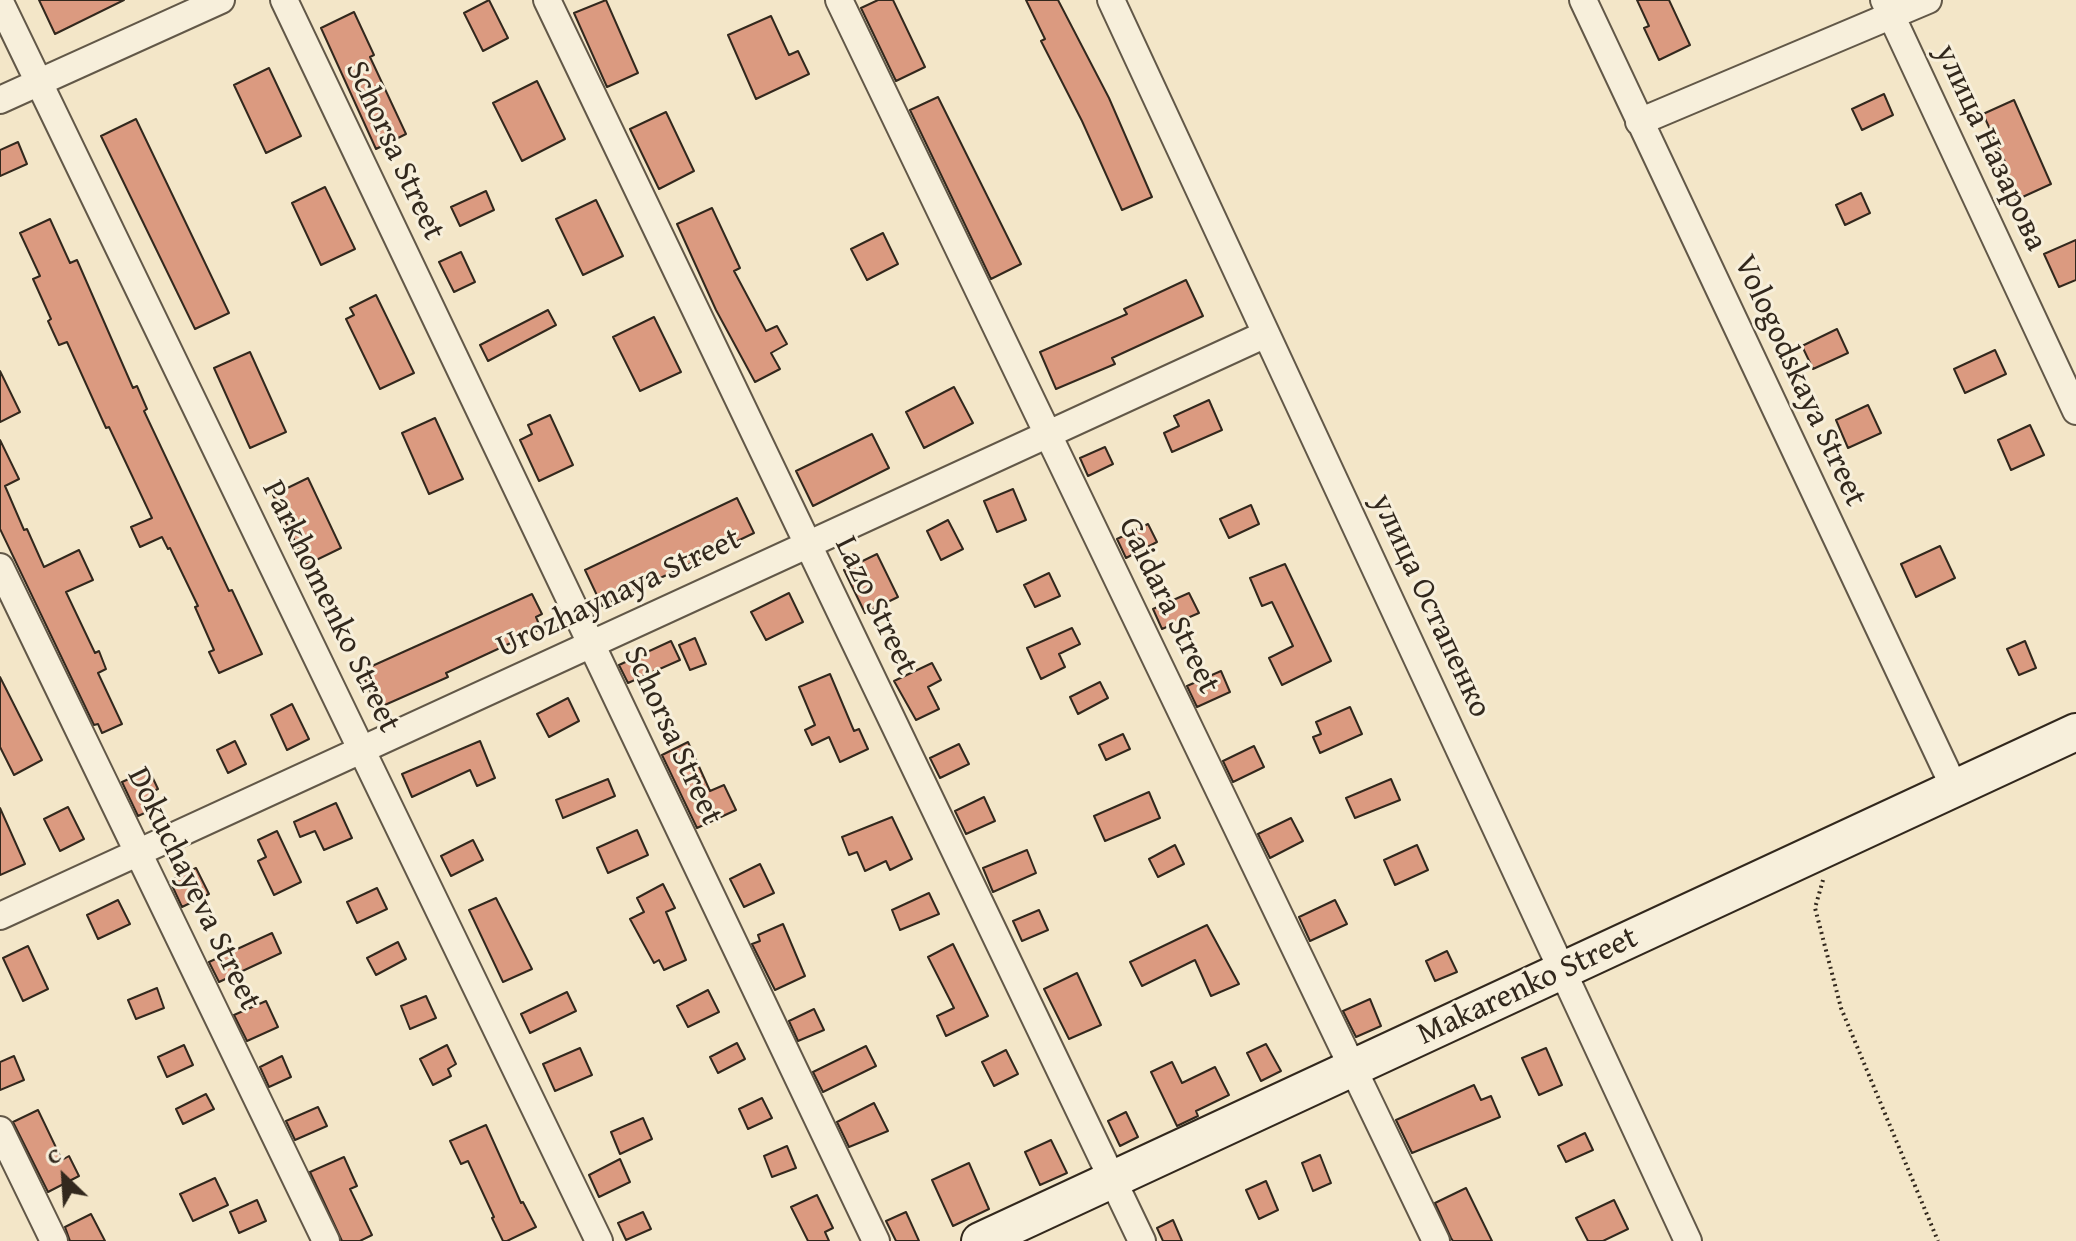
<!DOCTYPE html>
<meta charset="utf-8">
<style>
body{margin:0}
#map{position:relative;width:2076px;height:1241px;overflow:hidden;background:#f3e6c8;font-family:"Gentium Book Plus",serif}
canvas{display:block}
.north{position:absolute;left:24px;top:1137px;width:80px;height:80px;-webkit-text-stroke:6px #f7efdb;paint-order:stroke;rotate:335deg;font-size:22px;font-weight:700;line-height:32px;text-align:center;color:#32281d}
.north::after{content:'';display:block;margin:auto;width:28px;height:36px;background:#32281d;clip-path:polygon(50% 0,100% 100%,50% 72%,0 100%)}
</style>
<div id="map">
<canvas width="2076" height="1241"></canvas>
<div class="north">С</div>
</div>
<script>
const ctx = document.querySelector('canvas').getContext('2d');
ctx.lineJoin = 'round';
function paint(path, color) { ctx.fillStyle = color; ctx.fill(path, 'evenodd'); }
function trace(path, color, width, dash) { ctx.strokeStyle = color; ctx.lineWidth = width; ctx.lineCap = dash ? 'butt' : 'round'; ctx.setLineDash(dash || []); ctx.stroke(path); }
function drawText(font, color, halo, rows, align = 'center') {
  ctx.font = font + ' "Gentium Book Plus",serif'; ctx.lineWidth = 6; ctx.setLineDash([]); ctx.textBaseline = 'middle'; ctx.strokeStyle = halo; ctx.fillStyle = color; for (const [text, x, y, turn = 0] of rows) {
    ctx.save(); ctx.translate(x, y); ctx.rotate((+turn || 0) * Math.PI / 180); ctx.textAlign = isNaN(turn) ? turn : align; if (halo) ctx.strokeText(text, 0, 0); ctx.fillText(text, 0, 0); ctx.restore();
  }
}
const building = new Path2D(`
 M39,0H124L55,34Z
 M489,0L508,38L483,51L464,13Z
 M606,0L638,73L607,87L574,13Z
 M878,0H893L925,67L896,81L861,8Z
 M1026,0H1058L1109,98L1152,197L1122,210L1082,121L1041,41L1045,39Z
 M1637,0H1669L1690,45L1659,60L1644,28L1649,26Z
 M354,12L374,55L370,57L406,134L376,149L321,28Z
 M771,16L789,55L798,51L809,74L756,99L728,35Z
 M269,68L301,136L266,153L234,85Z
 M537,81L565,139L522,161L493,103Z
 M1884,94L1893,115L1862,130L1852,109Z
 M938,97L1021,264L991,279L910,110Z
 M2014,100L2051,184L2016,200L2000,165L2005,162L1983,114Z
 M666,112L694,171L659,189L630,129Z
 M136,119L229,313L195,329L101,136Z
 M18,142L27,164L0,176V150Z
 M325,187L355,249L321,265L292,203Z
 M486,191L494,210L460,226L451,207Z
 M1861,193L1870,213L1845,225L1836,205Z
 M596,200L623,256L583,275L556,219Z
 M712,208L740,268L734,271L766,331L777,326L787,344L771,353L780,369L755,382L716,310L677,224Z
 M50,219L70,263L77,260L133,388L137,386L147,409L144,411L229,591L232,590L262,654L219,673L209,652L214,650L195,607L198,606L170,548L168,549L162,537L140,547L131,527L152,518L109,427L106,428L67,342L59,345L48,321L51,319L33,279L40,276L20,233Z
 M883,233L898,264L867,280L851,249Z
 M2076,240V280L2059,287L2044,254Z
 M461,252L475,282L454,292L439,262Z
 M1186,280L1203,316L1112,358L1115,364L1056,389L1040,352L1127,314L1124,309Z
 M376,295L414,373L380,389L346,319L354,315L350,308Z
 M548,310L556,325L488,361L480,345Z
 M654,317L681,372L640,391L613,337Z
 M1837,329L1848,353L1813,369L1802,346Z
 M1995,350L2006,374L1965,393L1954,369Z
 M250,352L286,432L250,448L214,368Z
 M0,371L20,412L0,422Z
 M954,387L973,423L924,448L906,412Z
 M1209,400L1222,430L1172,452L1164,433L1179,426L1174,416Z
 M1868,405L1881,433L1848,448L1836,420Z
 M550,415L573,465L539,481L520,440L532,434L528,425Z
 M435,418L463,479L429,494L402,433Z
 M2030,425L2044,455L2011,470L1998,440Z
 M872,434L889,468L813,506L796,471Z
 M0,440L19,479L5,486L24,530L27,529L44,567L79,550L93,580L66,592L95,653L99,651L106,669L98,673L122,724L102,733L98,724L94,725L0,529Z
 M1105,447L1113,464L1088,476L1080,458Z
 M308,478L341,548L306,565L273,495Z
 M1013,489L1026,520L997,532L984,501Z
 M737,498L754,533L602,606L585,570Z
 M1251,505L1259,524L1229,538L1220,519Z
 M948,520L963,549L941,560L927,531Z
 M1148,524L1157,542L1126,558L1117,539Z
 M1940,546L1955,578L1916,597L1901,564Z
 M877,554L898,597L865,613L844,570Z
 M1285,564L1331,661L1282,685L1269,658L1293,646L1272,602L1262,606L1250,578Z
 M1049,573L1060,596L1035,607L1024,585Z
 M789,593L803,622L766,640L751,612Z
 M1189,593L1199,613L1162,629L1153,609Z
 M532,594L542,614L536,617L541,629L446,673L448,677L378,708L361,671Z
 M1072,628L1080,644L1059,654L1065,667L1041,679L1027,648Z
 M695,638L706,664L690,670L679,645Z
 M671,641L680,660L628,683L619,665Z
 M2025,641L2036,668L2019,675L2007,649Z
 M932,663L941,680L928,687L939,709L916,720L894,681Z
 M1221,671L1230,692L1197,707L1187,686Z
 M830,674L854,731L859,729L868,749L840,762L829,737L812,745L805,730L815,725L799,687Z
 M0,677L42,760L14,775L0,747Z
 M1100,682L1108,698L1078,714L1070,697Z
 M568,698L579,721L549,737L537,714Z
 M292,704L309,739L287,750L271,715Z
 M1350,707L1362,734L1320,753L1313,737L1321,734L1316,722Z
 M1123,734L1130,749L1106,760L1099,745Z
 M235,741L246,764L228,773L217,750Z
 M480,741L495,778L477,786L470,770L412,797L402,774Z
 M688,742L710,791L724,785L736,810L697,828L662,755Z
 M959,744L969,764L940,778L930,758Z
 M1254,746L1264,767L1233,782L1223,761Z
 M149,770L158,789L151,792L158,807L138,816L122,782Z
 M608,779L615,796L563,818L556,800Z
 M1391,779L1400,800L1355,818L1346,798Z
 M1149,792L1160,818L1105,841L1094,816Z
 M984,797L995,821L966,834L955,811Z
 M336,803L352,838L324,850L315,831L300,837L294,822Z
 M68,807L84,839L60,851L44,819Z
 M0,808L25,864L0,875Z
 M892,817L912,859L890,870L886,861L865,871L857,852L849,855L842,837Z
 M1291,818L1303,841L1270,858L1258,834Z
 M637,830L648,855L608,873L597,848Z
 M277,831L301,882L274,895L258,861L266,857L258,840Z
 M473,840L483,860L451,876L441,856Z
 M1175,845L1184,864L1158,877L1149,859Z
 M1417,845L1428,870L1395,885L1384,860Z
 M1027,850L1036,873L993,892L983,868Z
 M760,864L774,893L744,907L730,879Z
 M196,868L209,894L182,907L170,881Z
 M663,884L675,908L666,912L686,960L664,970L659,960L654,963L630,919L644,912L637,898Z
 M377,888L387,909L357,923L347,902Z
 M929,893L939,914L900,930L892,910Z
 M496,898L532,969L503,982L469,910Z
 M118,900L130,924L98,939L87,915Z
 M1335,900L1347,924L1310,941L1299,917Z
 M1039,910L1048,930L1022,941L1013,921Z
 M783,924L805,976L775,990L752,944L760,941L758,935Z
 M1207,925L1239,984L1211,996L1195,960L1142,986L1130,962Z
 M272,933L281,953L219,982L209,962Z
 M398,942L406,959L376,975L367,958Z
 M953,944L988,1016L946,1036L937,1016L954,1008L928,957Z
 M28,946L48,989L23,1001L3,958Z
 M1447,951L1457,972L1435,981L1426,961Z
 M1077,973L1101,1025L1069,1039L1044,989Z
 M157,988L164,1008L136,1019L128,1000Z
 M708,990L719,1012L688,1027L677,1006Z
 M567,992L576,1011L530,1033L521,1014Z
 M426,996L436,1018L410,1029L401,1006Z
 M1370,999L1381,1026L1356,1037L1343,1011Z
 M266,1001L278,1027L247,1041L234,1015Z
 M814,1009L824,1030L798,1041L789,1021Z
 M737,1043L745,1059L718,1073L710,1057Z
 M1266,1044L1281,1071L1261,1081L1247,1053Z
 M184,1045L193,1065L167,1077L158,1057Z
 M447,1045L456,1064L448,1069L451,1076L433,1085L420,1059Z
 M866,1046L876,1066L823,1092L813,1072Z
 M580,1048L592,1075L555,1091L543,1064Z
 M1546,1048L1562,1085L1539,1095L1522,1058Z
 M1006,1050L1018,1074L994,1086L982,1062Z
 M14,1056L24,1080L0,1090V1062Z
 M282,1056L291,1077L269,1087L260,1067Z
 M1172,1062L1182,1083L1215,1067L1229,1095L1196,1111L1198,1116L1177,1126L1151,1072Z
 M1474,1085L1481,1100L1491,1096L1500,1117L1412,1153L1396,1120Z
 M206,1094L214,1109L183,1124L176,1109Z
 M762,1098L772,1118L748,1129L739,1109Z
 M874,1103L888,1131L849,1147L837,1122Z
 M318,1107L327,1126L295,1140L286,1121Z
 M38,1110L62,1160L69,1156L79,1176L48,1192L13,1122Z
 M1126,1112L1138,1137L1120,1146L1108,1121Z
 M643,1118L652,1139L620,1154L611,1132Z
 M486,1125L521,1203L523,1202L536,1227L507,1241H503L492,1218L494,1217L468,1161L461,1164L450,1141Z
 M1585,1133L1593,1150L1566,1162L1558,1146Z
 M1051,1140L1067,1173L1040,1185L1025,1152Z
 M787,1146L796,1168L772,1177L764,1156Z
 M1320,1155L1331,1183L1313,1191L1302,1163Z
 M344,1157L357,1186L350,1189L372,1235L360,1241H342L310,1172Z
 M620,1159L630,1182L599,1197L589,1175Z
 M969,1163L989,1209L953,1226L932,1180Z
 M215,1178L228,1205L193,1221L180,1194Z
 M1266,1181L1278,1210L1259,1219L1246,1190Z
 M1466,1188L1492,1241H1453L1451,1238L1435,1203Z
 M817,1195L833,1228L825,1232L829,1241H808L791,1207Z
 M257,1200L266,1221L239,1233L230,1212Z
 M1614,1200L1628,1229L1603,1241H1588L1576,1218Z
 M643,1212L651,1229L626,1240L618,1223Z
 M906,1212L919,1241H896L886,1221Z
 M91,1214L105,1241H70L65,1227Z
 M1173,1220L1182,1241H1163L1157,1228Z`);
const path = new Path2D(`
 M1823,880L1815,908L1841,1008L1938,1241`);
const street = new Path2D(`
 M284,0L876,1241
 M547,0L1142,1241
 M839,0L1436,1241
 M1111,0L1688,1241
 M1583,0L1955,789
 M1884,0L2076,411
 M0,2L599,1241
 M0,100L221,0
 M1639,122L1928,0
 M0,567L326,1241
 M0,916L1266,334
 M0,1130L54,1241`);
const secondary = new Path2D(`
 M980,1241L2076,732`);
const streetNames = [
 ["улица Назарова",1990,148,65],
 ["Schorsa Street",394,151,65],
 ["Vologodskaya Street",1799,381,65],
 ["Urozhaynaya Street",619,594,-25],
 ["Lazo Street",875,606,64],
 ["Gaidara Street",1168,606,64],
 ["улица Остапенко",1430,606,65],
 ["Parkhomenko Street",330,607,64],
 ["Schorsa Street",672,736,65],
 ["Dokuchayeva Street",193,889,64],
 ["Makarenko Street",1528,987,-25]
];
paint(building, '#db9a80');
trace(building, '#32281d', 2);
trace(street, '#625848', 30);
trace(secondary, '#32281d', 40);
trace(path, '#32281d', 4, [2, 4]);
trace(street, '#f7efdb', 26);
trace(secondary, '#f7efdb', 36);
drawText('32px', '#32281d', '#f7efdb', streetNames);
</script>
